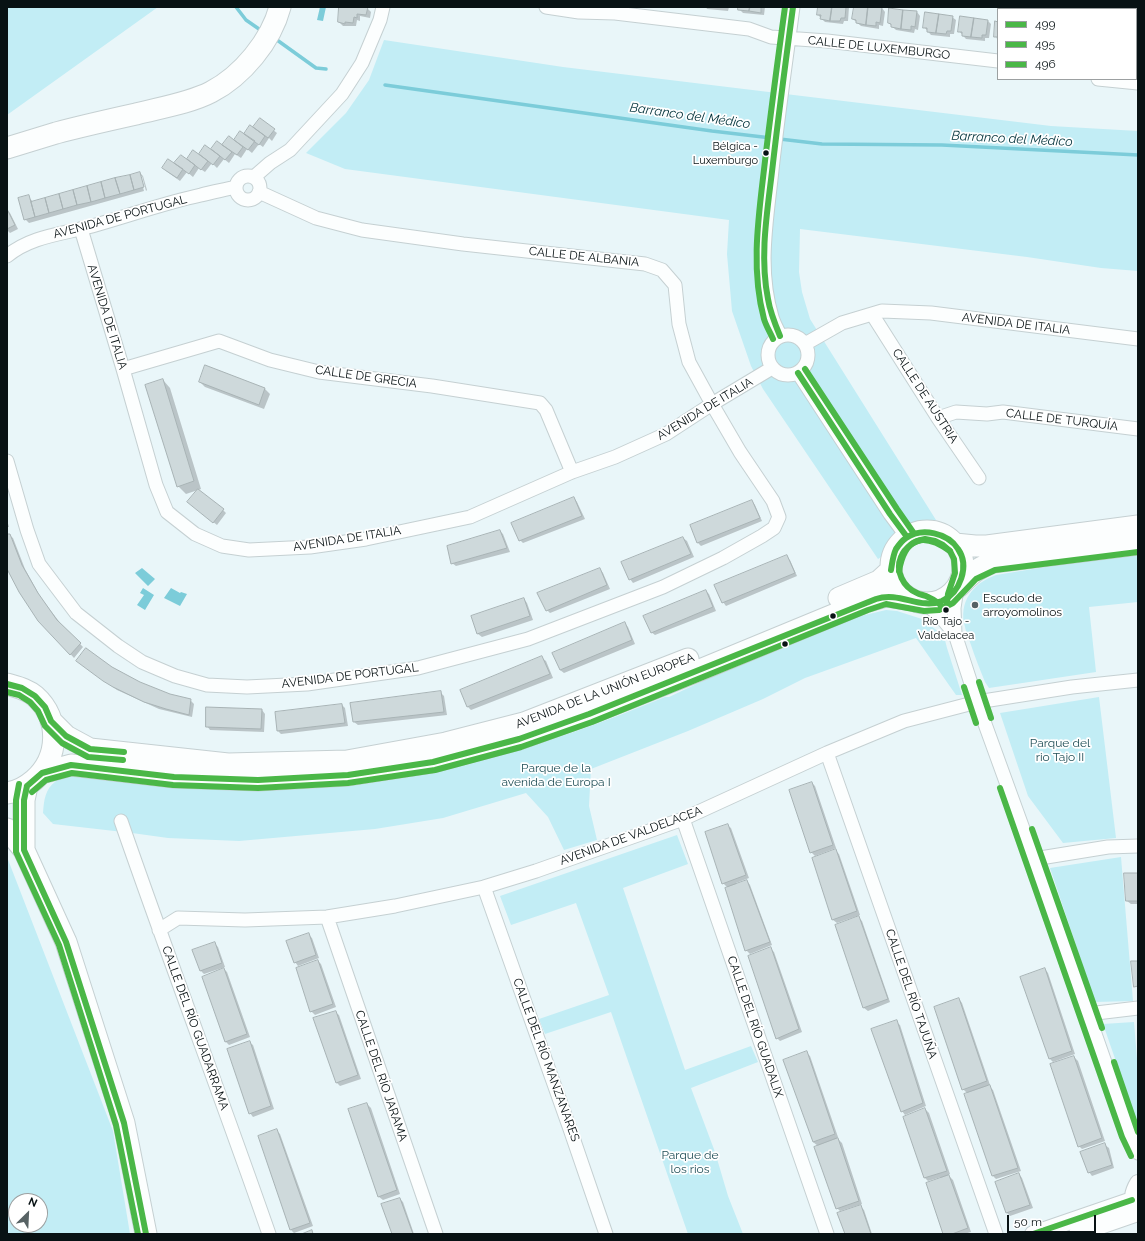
<!DOCTYPE html>
<meta charset="utf-8">
<style>
body{margin:0}
#map{position:relative;width:1145px;height:1241px;overflow:hidden;background:#e9f6f9;font-family:Raleway,sans-serif}
canvas{display:block}
.frame{position:absolute;inset:0;border:8px solid #081214;pointer-events:none}
.legend{position:absolute;left:997px;top:8px;width:140px;height:72px;box-sizing:border-box;background:#fff;border:1px solid #9ca0a1;margin:0;padding:5px 7px;list-style:none;font-size:12px;color:#081214}
.legend li{display:flex;align-items:center;gap:8px;height:20px}
.legend b{width:20px;border:1px solid #9ca0a1}
.north{position:absolute;left:8px;top:1193px;width:40px;height:40px;box-sizing:border-box;background:#fff;border:1px solid #9ca0a1;border-radius:50%;rotate:24deg;font-size:11px;font-weight:700;line-height:16px;text-align:center;color:#081214}
.north::after{content:'';display:block;margin:auto;width:14px;height:18px;background:#576264;clip-path:polygon(50% 0,100% 100%,50% 72%,0 100%)}
.scale{position:absolute;left:1007px;top:1215px;width:89px;height:18px;box-sizing:border-box;border:2px solid #081214;border-top:0;padding-left:5px;font-size:12px;line-height:14px;white-space:nowrap;color:#081214;-webkit-text-stroke:3px #fff;paint-order:stroke}
</style>
<div id="map">
<canvas width="1145" height="1241"></canvas>
<div class="frame"></div>
<ul class="legend">
<li><b style="height:5px;background:#4ab747"></b>499</li>
<li><b style="height:5px;background:#4ab747"></b>495</li>
<li><b style="height:5px;background:#4ab747"></b>496</li>
</ul>
<div class="north">N</div>
<div class="scale">50 m</div>
</div>
<script>
const ctx = document.querySelector('canvas').getContext('2d');
ctx.lineJoin = 'round';
function paint(path, color) { ctx.fillStyle = color; ctx.fill(path, 'evenodd'); }
function trace(path, color, width, dash) { ctx.strokeStyle = color; ctx.lineWidth = width; ctx.lineCap = dash ? 'butt' : 'round'; ctx.setLineDash(dash || []); ctx.stroke(path); }
function drawText(font, color, halo, rows, align = 'center') {
  ctx.font = font + ' Raleway,sans-serif'; ctx.lineWidth = 3.5; ctx.setLineDash([]); ctx.textBaseline = 'middle'; ctx.strokeStyle = halo; ctx.fillStyle = color; for (const [text, x, y, turn = 0] of rows) {
    ctx.save(); ctx.translate(x, y); ctx.rotate((+turn || 0) * Math.PI / 180); ctx.textAlign = isNaN(turn) ? turn : align; if (halo) ctx.strokeText(text, 0, 0); ctx.fillText(text, 0, 0); ctx.restore();
  }
}
const green = new Path2D(`
 M7,7H158L7,115Z
 M384,40L563,67L744,89L1051,126L1138,131V271L1101,268L1027,257L800,229L799,272L802,292L810,319L936,520L878,559L763,389L751,366L732,311L727,254L729,220L345,169L306,153L346,113L369,80Z
 M1138,554V602L1089,607L1096,672L989,688L985,682C980,670 975,657 971,645C969,639 966,633 965,627C958,602 973,583 996,575L1082,561Z
 M886,610L897,611L922,619L944,636L947,648L962,695H956L916,638L805,678L763,699L688,731L591,769L589,806L597,840L564,850L548,817L526,793L443,818L375,829L239,841L168,838L132,833L53,824L43,813C44,800 45,789 56,781C75,769 138,784 161,786C187,789 214,788 241,789C309,792 378,784 445,770C459,767 473,763 487,759C548,742 607,721 665,697H669L726,670L788,646L852,618Z
 M1099,697L1116,838L1063,843L1028,796L1000,713Z
 M677,835L688,864L623,888L685,1070L751,1046L758,1062L691,1088L715,1152L728,1196L743,1234H688L611,1012L545,1034L539,1019L609,995L576,903L511,925L500,896Z
 M7,857L113,1131L130,1234H7ZM16,1201H40V1225H16Z
 M1121,857L1133,1001L1095,1002L1050,868Z
 M1134,1022L1138,1071V1125L1103,1024Z`);
const water = new Path2D(`
 M320,7H326L323,21L317,20Z
 M142,568L155,579L148,586L135,573Z
 M143,588L154,595L145,610L137,605L144,595L140,593Z
 M171,588L180,593L181,592L187,594L180,606L164,598Z`);
const shadow = new Path2D(`
 M341,7L367,8L371,12L370,18L360,16V21L357,20L356,26H343L339,22Z
 M706,7H729L728,11L707,9Z
 M739,7H765L764,15L743,13L739,9Z
 M819,7H849L848,21H844L843,24L825,22L818,15Z
 M855,7L882,8L885,12L883,26L879,25V29L861,26L853,19Z
 M917,12L920,16L918,30L915,29L914,33L896,30L889,23Z
 M952,17L956,20L954,34H950V37L931,35L924,27Z
 M988,21L991,24L989,38H985V41L966,39L959,31Z
 M260,120L277,133L272,141L269,138L263,147L259,144L252,153L247,149L241,158L235,154L229,163L224,159L217,168L212,163L205,172L199,168L193,177L187,172L180,181L166,171L175,164L187,160L193,151L199,156L205,147L211,151L217,142L222,146L234,141L254,129Z
 M140,173L143,176L147,190L146,191L142,176H140L144,191L29,223L25,219L28,196L33,202Z
 M7,210L10,213L18,229L10,233L7,230Z
 M163,380L170,388L201,489L186,494L178,486Z
 M200,382L265,389L270,394L264,409L205,387Z
 M574,498L577,502L585,519L523,543L520,540Z
 M752,501L755,505L762,521L701,546L698,543Z
 M192,505L223,510L226,513L217,525Z
 M7,520L9,527H7Z
 M500,531L503,534L510,552L456,566L452,563Z
 M7,535H9L13,538L25,569L41,598L61,624L83,647L74,658L39,620L7,566Z
 M683,538L687,541L694,557L633,583L630,579Z
 M786,557L790,560L797,576L726,606L723,602Z
 M600,569L603,573L610,589L550,613L547,610Z
 M706,591L709,594L716,611L655,635L651,632Z
 M524,599L527,603L533,620L482,637L478,634L472,617Z
 M624,623L628,627L635,644L564,673L560,670Z
 M542,658L546,661L553,678L471,710L468,707Z
 M81,664L112,668L140,683L170,695L190,700L194,704L192,717L159,709L117,690Z
 M441,693L444,696L447,715L358,725L354,722Z
 M342,705L345,708L348,726L281,734L278,731Z
 M262,710L265,714L264,732L210,730L207,726Z
 M812,783L815,786L836,848L815,856L811,852Z
 M727,825L731,828L749,878L736,883V885L747,881L750,885L772,945L750,954L746,950L728,888L723,883Z
 M836,851L839,854L860,915L837,923L833,920L813,859Z
 M1125,874H1138V904H1131L1127,901Z
 M859,918L862,921L890,1002L868,1011L864,1008L836,926Z
 M309,935L312,938L319,958L298,966L295,962Z
 M214,943L218,947L225,967L204,974L201,971L194,950Z
 M771,949L774,952L802,1032L780,1041L777,1038Z
 M318,961L321,964L336,1007L315,1015L311,1011Z
 M224,969L227,972L250,1037L229,1045L225,1041Z
 M1045,969L1048,973L1075,1054L1053,1062L1049,1058Z
 M959,999L962,1003L990,1085H988L993,1090L1021,1171L996,1179L993,1176L968,1094L963,1089Z
 M335,1012L339,1015L361,1079L340,1086L336,1082Z
 M896,1022L900,1025L926,1106L905,1115L902,1111Z
 M249,1042L253,1045L274,1109L253,1117L250,1113Z
 M807,1053L810,1056L838,1137L837,1138L842,1143L862,1204L840,1211L837,1208L818,1146L813,1142Z
 M1074,1057L1078,1061L1105,1141L1082,1149L1079,1146Z
 M367,1104L371,1108L400,1194L383,1200L379,1197L349,1110Z
 M925,1109L929,1113L950,1174L948,1175L953,1180L971,1232L964,1234H944L941,1177L928,1181L925,1178L904,1117Z
 M276,1130L280,1134L313,1226L294,1233L291,1230Z
 M1105,1145L1109,1148L1114,1168L1092,1176L1089,1172Z
 M1019,1174L1022,1178L1033,1208L1010,1216L1006,1212Z
 M400,1199L403,1202L414,1234H393Z
 M861,1207L864,1210L872,1234H846Z`);
const stream = new Path2D(`
 M236,7L246,20L259,29
 M277,40L316,68L326,69
 M385,85L712,131L822,144L942,145L1138,155`);
const building = new Path2D(`
 M339,7H368L366,15L357,14V18L354,17L353,23L345,22V24L338,22Z
 M738,7H750L749,11L738,10Z
 M750,7H761V13L749,11Z
 M818,7H832L830,21L820,19L821,15H817Z
 M832,7H846L845,18H841L840,21H830Z
 M854,7H868L866,25L856,23V20L852,19Z
 M868,7H882L880,23L876,22V26L866,25Z
 M889,8L903,10L901,29L891,27V24L888,23Z
 M903,10L917,11L915,27L911,26V30L901,29Z
 M925,12L939,14L936,33L927,32V28H923Z
 M939,14L953,16L951,31H947L946,34L936,33Z
 M960,16L974,18L971,37L962,36V32H958Z
 M974,18L988,20L986,35H982V38L971,37Z
 M995,21L998,22V41L997,37H994Z
 M260,118L275,129L268,138L253,127Z
 M250,125L265,136L259,145L244,134Z
 M240,131L255,141L248,150L234,140Z
 M229,136L243,147L237,155L222,145Z
 M217,141L232,152L225,160L211,149Z
 M205,145L220,156L213,165L199,154Z
 M193,150L208,161L201,170L187,159Z
 M181,155L195,165L189,174L174,163Z
 M168,159L183,169L177,178L162,168Z
 M140,172L144,187L134,190L130,175Z
 M130,175L134,190L120,194L115,178Z
 M115,178L120,194L105,198L101,182Z
 M101,182L105,198L91,202L87,186Z
 M87,186L91,202L77,205L73,190Z
 M73,190L77,205L63,209L59,194Z
 M59,194L63,209L49,213L45,198Z
 M29,195L35,217L24,220L18,198Z
 M45,198L49,213L35,217L31,202Z
 M7,209L15,225L7,229Z
 M205,365L265,388L259,405L199,382Z
 M163,379L194,481L177,487L145,385Z
 M198,489L224,509L213,523L187,502Z
 M574,497L582,516L519,541L511,523Z
 M752,500L760,518L697,543L690,525Z
 M500,530L507,548L451,564L447,546Z
 M7,534H10L22,565L38,593L57,620L81,643L70,655L38,621L19,592L7,569Z
 M683,537L691,554L629,580L621,562Z
 M787,555L795,573L722,603L714,585Z
 M600,568L607,585L546,611L537,593Z
 M706,590L713,607L651,633L643,616Z
 M524,598L530,616L477,634L471,616Z
 M625,622L632,640L560,670L552,653Z
 M86,648L112,667L140,682L170,694L191,699L189,715L166,709L144,702L113,687L103,681L76,661Z
 M542,656L550,674L467,707L460,690Z
 M441,691L444,712L353,722L350,703Z
 M342,704L345,723L277,731L275,712Z
 M206,707L262,709L261,729L206,727Z
 M812,782L833,845L810,853L789,790Z
 M728,824L746,875L722,884L705,832Z
 M836,849L857,911L832,920L812,858Z
 M1124,873H1138V901H1126Z
 M747,880L770,942L745,951L725,888Z
 M859,916L888,999L863,1008L835,925Z
 M309,933L316,955L294,963L286,941Z
 M215,942L222,963L200,971L192,950Z
 M771,947L799,1029L776,1039L748,956Z
 M318,960L333,1004L310,1012L296,968Z
 M1131,961H1138V986L1134,987Z
 M224,968L247,1034L225,1042L202,977Z
 M1045,968L1072,1051L1049,1059L1020,977Z
 M959,998L987,1081L962,1090L934,1007Z
 M336,1011L358,1075L336,1083L313,1018Z
 M897,1020L923,1103L901,1112L871,1029Z
 M250,1041L271,1106L249,1114L227,1049Z
 M807,1051L835,1134L813,1142L783,1060Z
 M1074,1056L1102,1138L1078,1147L1050,1064Z
 M990,1085L1018,1168L992,1176L964,1094Z
 M367,1103L397,1190L378,1197L348,1109Z
 M925,1108L947,1171L924,1178L903,1117Z
 M277,1129L310,1223L290,1230L258,1136Z
 M838,1138L859,1201L836,1209L814,1147Z
 M1105,1143L1112,1165L1088,1173L1080,1152Z
 M1019,1173L1030,1205L1006,1213L995,1182Z
 M949,1175L968,1228L952,1234H943L926,1183Z
 M400,1198L413,1234H392L381,1204Z
 M861,1205L871,1234H845L837,1213Z
 M312,1230L313,1234H302Z`);
const minor = new Path2D(`
 M546,7L579,12L615,13L749,29L771,37L827,41L998,61
 M1098,79L1138,83
 M236 188a12 12 0 1 1 24 0a12 12 0 1 1-24 0Z
 M254,177L270,163L290,150L342,94L362,63L380,20L383,7
 M81,229L123,369L156,485L167,512L195,534L222,546L249,550L310,547L366,539L470,517L572,472L615,457L666,434L712,404L772,368
 M7,256C31,236 63,234 92,226C128,216 164,203 201,195C212,192 224,190 236,187
 M872,314L938,418L979,478
 M768 355a20 20 0 1 1 40 0a20 20 0 1 1-40 0Z
 M780,336C778,330 774,324 772,317C757,268 767,219 772,170C778,115 786,61 793,7
 M805,344L842,323L882,311L931,313L1138,339
 M123,369L219,341L270,360L319,372L432,386L540,403L546,410L572,472
 M798,373L890,514L907,537
 M938,418L956,412L987,414L1003,412L1138,429
 M7,461L27,530L39,564L76,613L118,646L142,662L175,676L207,685L247,687L307,684L418,668L528,639L663,587L723,558L762,536L774,528L779,517L773,501L740,452L712,404L689,362L679,324L675,285L662,270L645,264L463,244L362,230L316,218L259,192
 M957,588L954,608L955,634L977,702L1034,859L1130,1134L1138,1153
 M925,603L940,616L955,634
 M827,753L996,1234
 M683,819L827,1234
 M121,821C169,960 221,1096 269,1234
 M1034,859L1108,847L1138,846
 M484,887L570,1129L606,1234
 M327,917L436,1234
 M159,930L178,918L245,920L327,917L395,906L484,887L536,871L683,819L827,753L904,721L977,702L1072,687L1138,680
 M1088,1014L1138,1008`);
const tertiary = new Path2D(`
 M1134,1210C1132,1199 1132,1193 1138,1183
 M1033,1234L1132,1200
 M1077,1234L1135,1214`);
const primary = new Path2D(`
 M7,148C23,143 40,138 56,133C82,126 109,120 136,114C159,108 190,103 211,92C242,76 271,41 280,7
 M891 567a36 36 0 1 1 72 0a36 36 0 1 1-72 0Z
 M955,544L975,546H987L1138,526
 M959,586C972,573 976,569 993,562L1138,544
 M839,598L879,581L891,570
 M7,684C17,687 27,689 35,696C61,719 59,758 34,780C27,786 17,792 7,793
 M51,721L66,736L90,749L228,764L347,761L446,743L524,723L688,659
 M42,773L71,765L174,777L258,780L348,775L433,762L519,739L589,714L700,670L865,602L886,596L912,600
 M7,829L24,850L66,942L124,1123L146,1234
 M24,850V800L27,786`);
const bus1 = new Path2D(`
 M780,336C775,324 770,312 768,299C759,254 768,208 773,163C779,111 786,59 793,7
 M798,373L890,514L907,537
 M7,684L22,688L35,696L45,707L51,721L66,736L90,749L124,752
 M27,786L42,773L71,765L174,777L258,780L348,775L433,762L519,739L589,714L876,599C900,591 920,610 942,601C960,593 970,566 958,549C948,533 922,527 906,538C903,540 898,546 896,549C893,555 892,564 891,570
 M27,786L24,800V850L66,942L124,1123L146,1234
 M1033,1234L1132,1200`);
const bus2 = new Path2D(`
 M899,571C905,537 923,532 950,551
 M7,692L19,695L30,702L38,711L45,726L62,743L88,757L123,760
 M19,784L16,800V852L59,945L116,1125L138,1234
 M32,792L46,780L72,773L173,785L258,788L348,783L435,770L521,747L592,722L703,677L868,610L886,604L924,611L939,610L953,603L976,579L995,570L1138,552`);
const bus3 = new Path2D(`
 M773,339C770,332 766,326 764,319C750,267 759,214 765,161C771,110 778,58 785,7
 M805,369L897,509L913,532
 M925,539L935,541L943,545L950,551L954,559L955,573L948,594L946,610C941,605 935,600 928,597C925,595 920,595 917,593C903,587 895,571 901,557C905,547 915,541 925,539Z
 M979,682L991,718
 M964,687L976,723
 M1000,788L1122,1137L1131,1156
 M1032,829L1102,1028
 M1114,1062L1138,1132`);
const markers = [
 [766,153,3.5,"#081214"],
 [975,605,4,"#576264"],
 [946,610,3.5,"#081214"],
 [833,616,3.5,"#081214"],
 [785,644,3.5,"#081214"]
];
const busNames = [
 ["Bélgica -",758,147],
 ["Luxemburgo",758,161],
 ["Río Tajo -",946,622,"center"],
 ["Valdelacea",946,636,"center"]
];
const streetNames = [
 ["CALLE DE LUXEMBURGO",879,48,6],
 ["AVENIDA DE PORTUGAL",120,217,-15],
 ["CALLE DE ALBANIA",584,257,6],
 ["AVENIDA DE ITALIA",107,317,73],
 ["AVENIDA DE ITALIA",1016,324,7],
 ["CALLE DE GRECIA",366,377,8],
 ["CALLE DE AUSTRIA",925,396,57],
 ["AVENIDA DE ITALIA",705,409,-31],
 ["CALLE DE TURQUÍA",1062,420,7],
 ["AVENIDA DE ITALIA",347,539,-9],
 ["AVENIDA DE PORTUGAL",350,676,-7],
 ["AVENIDA DE LA UNIÓN EUROPEA",605,691,-21],
 ["AVENIDA DE VALDELACEA",631,836,-20],
 ["CALLE DEL RÍO TAJUÑA",911,994,71],
 ["CALLE DEL RÍO GUADALIX",755,1027,71],
 ["CALLE DEL RÍO GUADARRAMA",195,1028,70],
 ["CALLE DEL RÍO MANZANARES",546,1060,70],
 ["CALLE DEL RÍO JARAMA",381,1076,71]
];
const poiNames = [
 ["Escudo de",983,598],
 ["arroyomolinos",983,612]
];
const parkNames = [
 ["Parque del",1060,743],
 ["rio Tajo II",1060,757],
 ["Parque de la",556,768],
 ["avenida de Europa I",556,782],
 ["Parque de",690,1155],
 ["los rios",690,1169]
];
const waterNames = [
 ["Barranco del Médico",690,116,8],
 ["Barranco del Médico",1012,139,3]
];
paint(green, '#c2edf5');
paint(water, '#7cccd9');
paint(shadow, '#0003');
trace(stream, '#7cccd9', 3.5);
paint(building, '#ced9db');
trace(building, '#a8b3b5', 1);
trace(minor, '#c5d0d2', 15);
trace(tertiary, '#c5d0d2', 18);
trace(primary, '#c5d0d2', 23);
trace(minor, '#fcfefe', 13);
trace(tertiary, '#fcfefe', 16);
trace(primary, '#fcfefe', 21);
trace(bus1, '#4ab747', 6);
trace(bus2, '#4ab747', 6);
trace(bus3, '#4ab747', 6);
for (const [x, y, r, color] of markers) { const dot = new Path2D(); dot.arc(x, y, r, 0, 2 * Math.PI); ctx.fillStyle = color; ctx.fill(dot); trace(dot, '#fff', 1.5); }
drawText('11px', '#081214', '#fff', busNames, 'right');
drawText('12px', '#081214', '#fff', streetNames);
drawText('12px', '#081214', '#fff', poiNames, 'left');
drawText('12px', '#1f4e56', '#fff', parkNames);
drawText('italic 13px', '#00323a', '#fff', waterNames);
</script>
